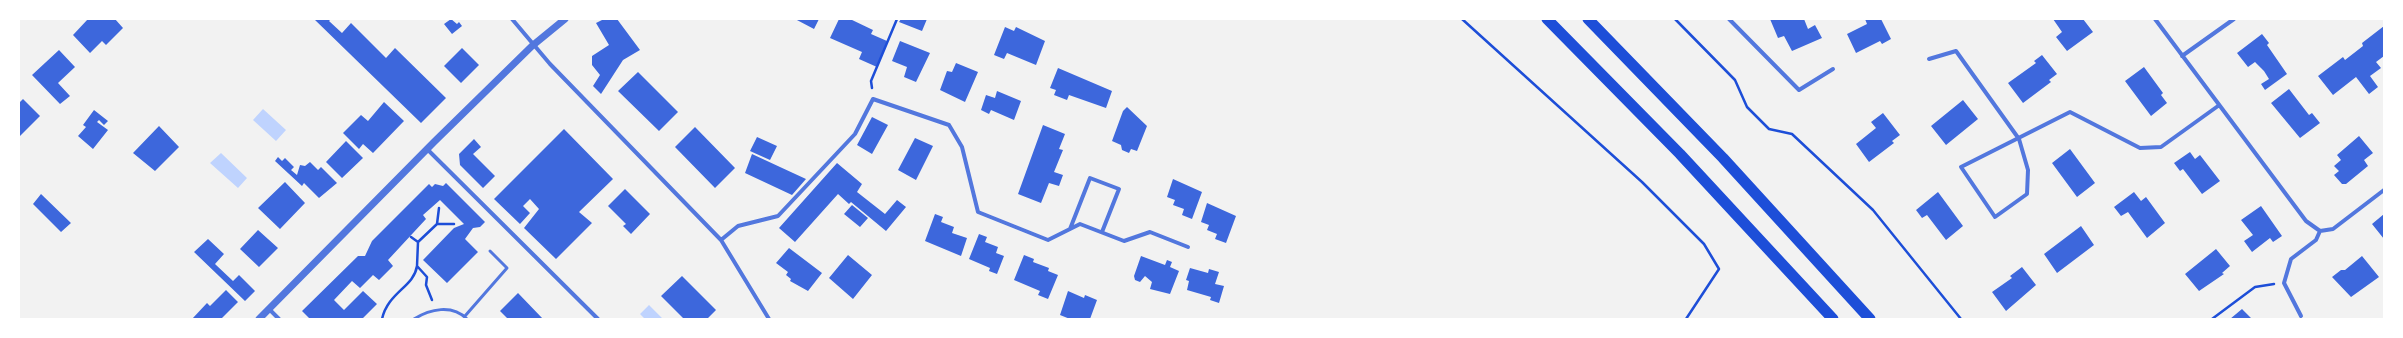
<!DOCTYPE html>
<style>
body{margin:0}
#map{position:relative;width:2403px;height:338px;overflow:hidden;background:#f2f2f2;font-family:"Golos Text",sans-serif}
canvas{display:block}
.frame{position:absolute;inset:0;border:20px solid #fff;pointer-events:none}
</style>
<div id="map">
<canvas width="2403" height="338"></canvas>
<div class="frame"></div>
</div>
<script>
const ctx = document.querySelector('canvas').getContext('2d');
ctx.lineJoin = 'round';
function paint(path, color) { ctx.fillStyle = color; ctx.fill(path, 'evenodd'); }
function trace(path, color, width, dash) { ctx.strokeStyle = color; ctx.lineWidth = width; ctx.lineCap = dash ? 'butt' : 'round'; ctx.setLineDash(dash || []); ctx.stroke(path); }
const water = new Path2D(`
 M263,109L286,130L276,141L253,120Z
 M221,153L247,178L238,188L210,163Z
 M649,305L663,319H645L640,314Z`);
const building = new Path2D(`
 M88,19H115L123,28L106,45L102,41L90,53L73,35Z
 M314,19H331L329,21L342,33L351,23L386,58L395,48L446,98L421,123Z
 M451,19L457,24L459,22L462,26L452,34L444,24Z
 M604,19H617L640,50L623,60L601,94L593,86L600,75L592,65V56L609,45L596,23Z
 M795,19H819L814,29Z
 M839,19H850L873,30L871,34L887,41L877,67L859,59L862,52L830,38Z
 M901,19H927L922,31L899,22Z
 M1770,19H1804L1808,29L1815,25L1822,38L1792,51L1784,36L1778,38Z
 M1865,19H1881L1891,39L1882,44L1880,41L1856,53L1847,34L1867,24Z
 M2053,19H2083L2093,32L2067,51L2056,37L2062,32Z
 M2384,26V56L2376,62L2381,68L2370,76L2378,87L2369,94L2356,77L2333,95L2318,76L2343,57L2345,60L2363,46L2362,43Z
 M1005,27L1014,31L1016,27L1045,41L1036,65L1007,53L1004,59L994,55Z
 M2262,34L2269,43L2267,45L2287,74L2265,90L2261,84L2269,79L2264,71L2255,62L2248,67L2237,53Z
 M900,41L930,53L916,82L904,77L907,67L892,61Z
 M462,48L479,65L461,83L444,66Z
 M59,50L75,67L58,83L70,96L60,104L32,75Z
 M2042,55L2057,74L2049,80L2051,82L2023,103L2008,83L2036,63L2034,61Z
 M956,63L978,72L965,102L940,90L947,71L952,72Z
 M2144,67L2163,93L2161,95L2167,103L2151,116L2125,81Z
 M1058,68L1112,91L1106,108L1069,95L1067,100L1054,95L1056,90L1050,88Z
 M638,72L678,112L659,131L618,91Z
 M2289,89L2309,115L2312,113L2320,123L2300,138L2271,103Z
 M997,91L1021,101L1014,120L991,110L989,114L981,110L986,95L995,98Z
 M23,99L40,116L20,136L19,103Z
 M1963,100L1978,119L1946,145L1931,126Z
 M384,102L404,121L373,153L363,144L359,149L343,133L361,115L368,121Z
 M1127,107L1147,126L1137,151L1131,149L1129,153L1122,150L1121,145L1112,141L1123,111Z
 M94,110L108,121L104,125L99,120L97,122L108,130L93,149L78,136L86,127L83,125Z
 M1883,113L1900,135L1892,141L1894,143L1869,162L1856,144L1876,128L1871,122Z
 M872,117L888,125L872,154L857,145Z
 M1043,125L1065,134L1059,149L1063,150L1054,172L1063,175L1059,186L1049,183L1041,203L1018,194Z
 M159,126L179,147L155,171L133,153Z
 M695,127L735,168L715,188L675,147Z
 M564,129L613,179L579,212L592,223L556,259L524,228L539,209L530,199L523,206L530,213L520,224L494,199Z
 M2359,136L2373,153L2364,160L2368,166L2346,184H2342L2334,175L2339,171L2334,166L2341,160L2337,155Z
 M757,137L777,146L770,160L750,151Z
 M915,138L933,146L916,180L898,170Z
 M474,139L481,147L473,154L495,176L483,188L460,165L459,154Z
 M346,141L363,158L342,178L326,162Z
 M2070,149L2095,183L2077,197L2052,163Z
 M2190,152L2195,159L2200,155L2220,181L2202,194L2183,169L2180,171L2174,163Z
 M752,154L780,167L806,179L792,195L745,173Z
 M278,157L282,161L285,158L294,167L291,170L297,175L300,165L305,166L310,162L318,170L321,167L337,183L319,198L304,183L302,186L275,161Z
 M837,163L862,184L857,192L885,214L897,200L906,207L886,231L851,202L849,204L838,194L795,242L779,228Z
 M1173,179L1202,192L1192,219L1182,215L1184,209L1173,205L1175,200L1167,197Z
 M285,182L305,203L280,229L258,208Z
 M446,183L485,222L480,227L473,228L465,239L478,252L447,283L423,260L454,228L464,224L440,200L423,215L426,219L388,260L393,266L379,280L373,275L360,288L352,281L334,300L344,310L363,291L377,304L362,319H310L302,311L358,256H365L372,241L429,184L432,187L435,184L443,186Z
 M625,189L650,214L631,234L623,226L626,224L608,206Z
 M1938,192L1963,226L1946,240L1927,215L1922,218L1916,210Z
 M2134,192L2141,201L2146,197L2165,223L2147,238L2128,212L2121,216L2114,207Z
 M41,194L71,223L61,232L33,204Z
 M1207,203L1236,216L1226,243L1215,239L1217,234L1207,230L1209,225L1201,222Z
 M852,205L868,218L860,227L844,214Z
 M2261,206L2282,236L2273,242L2270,238L2252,252L2244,241L2253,235L2241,220Z
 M935,214L943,217L941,222L954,227L952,233L967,238L961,256L925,241Z
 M2384,214V239L2372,224Z
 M2081,226L2094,245L2057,273L2044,254Z
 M258,230L278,248L259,267L240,249Z
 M979,234L987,237L985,242L998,247L996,253L1004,256L997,274L989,271L990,268L969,259Z
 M208,239L224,254L215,264L233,281L239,275L255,291L245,301L194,252Z
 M789,248L822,273L808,291L790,281L791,279L786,275L788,272L776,263Z
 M2216,249L2230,266L2222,273L2224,274L2199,291L2185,274Z
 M848,255L872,275L853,299L829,278Z
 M1024,255L1034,259L1033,262L1049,268L1048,271L1058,275L1048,299L1038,295L1040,291L1014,280Z
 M1141,256L1165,265L1167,260L1172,262L1170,267L1179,271L1170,294L1150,289L1152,282L1145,276L1140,282L1135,280L1134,276Z
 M2362,256L2379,277L2351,297L2332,277L2341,270H2345Z
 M2022,267L2036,285L2006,311L1992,292L2012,278L2010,276Z
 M1190,268L1208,273L1209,269L1219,272L1215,284L1224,286L1219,303L1210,300L1211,297L1187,290L1189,281L1186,280Z
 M682,276L716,310L707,319H684L661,296Z
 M226,290L238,302L221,319H192L207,303L210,306Z
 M1068,291L1084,298L1085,295L1097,300L1090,319H1070L1060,315Z
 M518,293L543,319H508L500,311Z
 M2242,309L2252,319H2230Z`);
const path = new Path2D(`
 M1462,19L1642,182L1704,244L1719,269L1686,319
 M1675,19L1735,80L1747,107L1769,129L1792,134L1873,210L1961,319
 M872,88L871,81L897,19
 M439,208L437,224H454
 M411,237L418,242L417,266L427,277L426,285L432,300
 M418,242L437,224
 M382,319C388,292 414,287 417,266
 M2212,319L2255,287L2274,284`);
const service = new Path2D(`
 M465,316L507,268L490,251
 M414,319C430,309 452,304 467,319`);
const minor = new Path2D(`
 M512,19L550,64L721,240L769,319
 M1729,19L1799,90L1833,69
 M2155,19L2306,221L2320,231L2333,229L2384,190
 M2182,56L2234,19
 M1929,59L1956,51L2019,139L2028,170L2027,194L1995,217L1961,167L2070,112L2140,148L2161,147L2218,106
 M427,149L598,319
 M1070,229L1090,178L1119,189L1102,232
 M721,240L738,226L778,216L855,134L873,99L949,125L962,147L978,212L1048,240L1080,224L1124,241L1150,232L1188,247
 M269,309L279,319
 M2301,316L2284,283L2291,259L2316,240L2320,231`);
const tertiary = new Path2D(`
 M259,319L434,142L532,46L565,19`);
const trunk = new Path2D(`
 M1547,19L1680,154L1833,319
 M1588,19L1723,158L1870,319`);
paint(water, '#bfd3fe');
paint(building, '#3d67dc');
trace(path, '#1d4ed8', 2.5);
trace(service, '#5277de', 3);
trace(minor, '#5277de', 4);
trace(tertiary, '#5277de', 7);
trace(trunk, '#1d4ed8', 11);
</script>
